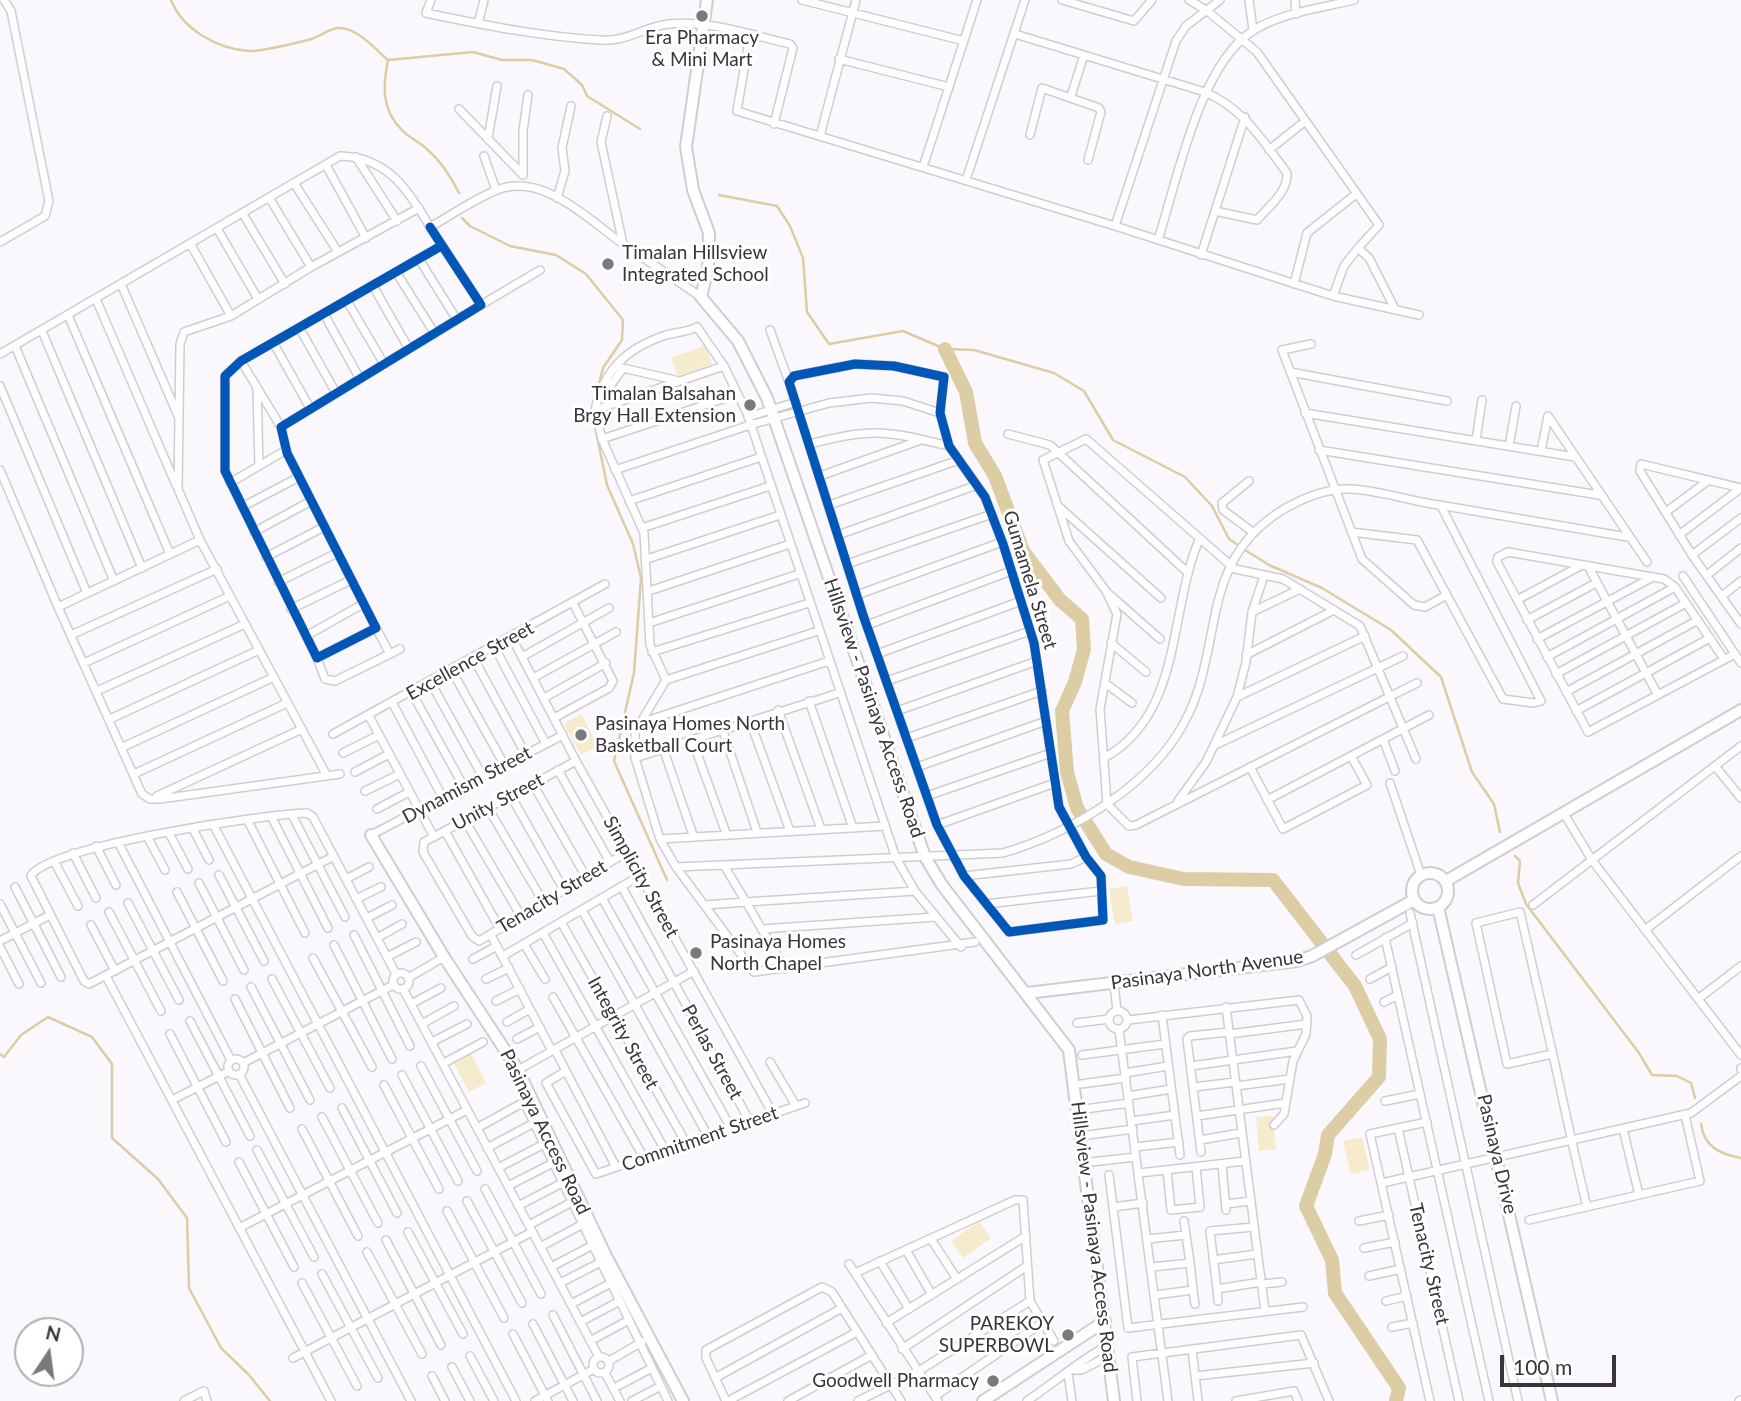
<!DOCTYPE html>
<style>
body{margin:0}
#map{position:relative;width:1741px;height:1401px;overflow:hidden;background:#faf8fc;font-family:Lato,sans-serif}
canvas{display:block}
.north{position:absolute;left:14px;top:1317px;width:70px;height:70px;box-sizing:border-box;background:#fff;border:2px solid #afaeb0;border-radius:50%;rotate:13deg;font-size:19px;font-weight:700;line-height:28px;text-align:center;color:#38343a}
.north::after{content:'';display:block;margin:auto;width:24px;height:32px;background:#7c797e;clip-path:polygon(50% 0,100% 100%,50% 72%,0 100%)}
.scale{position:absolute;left:1500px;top:1355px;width:116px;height:32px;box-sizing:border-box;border:4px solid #38343a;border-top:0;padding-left:9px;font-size:21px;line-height:24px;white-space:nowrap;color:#38343a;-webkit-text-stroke:5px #fff;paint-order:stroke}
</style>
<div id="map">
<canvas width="1741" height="1401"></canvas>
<div class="north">N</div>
<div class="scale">100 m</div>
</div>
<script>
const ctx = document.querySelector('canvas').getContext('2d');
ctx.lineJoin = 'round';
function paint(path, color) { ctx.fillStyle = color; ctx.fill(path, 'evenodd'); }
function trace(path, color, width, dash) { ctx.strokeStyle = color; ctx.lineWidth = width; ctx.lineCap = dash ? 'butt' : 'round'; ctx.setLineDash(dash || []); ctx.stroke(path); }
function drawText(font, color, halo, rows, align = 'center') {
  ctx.font = font + ' Lato,sans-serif'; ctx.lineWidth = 6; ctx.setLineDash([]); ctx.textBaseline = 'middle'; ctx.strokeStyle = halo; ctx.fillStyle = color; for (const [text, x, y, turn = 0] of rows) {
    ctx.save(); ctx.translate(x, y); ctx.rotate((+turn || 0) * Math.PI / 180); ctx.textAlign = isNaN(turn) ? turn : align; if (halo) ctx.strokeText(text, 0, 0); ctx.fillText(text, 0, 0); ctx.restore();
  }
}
const green = new Path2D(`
 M706,345L712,364L678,376L671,358Z
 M581,714L598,746L581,755L564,724Z
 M1127,886L1133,921L1115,924L1109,889Z
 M471,1053L486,1083L469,1092L453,1062Z
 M1273,1116L1276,1149L1259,1151L1256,1117Z
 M1362,1137L1370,1170L1351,1174L1343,1141Z
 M979,1221L991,1238L963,1258L951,1241Z`);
const stream = new Path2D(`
 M171,0C183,30 218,49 249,51C260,52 295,43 308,40C318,38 328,29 338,28C357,27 375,49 388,60L473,52L502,60H532L564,69L582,85L587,96L640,129
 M388,60C383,85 381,110 402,130C409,138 420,142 428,150C442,162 451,177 459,193
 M719,195L777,206L790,226L803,258L807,312L829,344L903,331L945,349L974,350L1054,373L1084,391L1113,440L1185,477L1212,506L1229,539L1239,546
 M462,218L470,226L510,246L556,255L586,274L623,320L622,340L603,368L596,395
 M595,426L607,485L633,544L641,578L634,673L614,761L667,880
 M1245,550L1269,565L1322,588L1391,630L1441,677L1472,772L1494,804L1500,832
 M1515,856L1520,861L1518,883L1526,904L1639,1053L1652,1075L1677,1076L1691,1083L1695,1098
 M0,1054L4,1057L21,1035L48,1017L92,1037L112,1064V1138L158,1179L187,1218L189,1288L221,1348L249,1375L270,1401
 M1701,1124C1704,1147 1720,1154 1741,1158`);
const river = new Path2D(`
 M945,349L966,392L975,443L995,476L1023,551L1060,600L1082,619L1084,649L1075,682L1062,711L1067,772L1077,808L1106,854L1129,867L1184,879L1273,880L1355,986L1380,1039L1379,1077L1328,1135L1325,1154L1306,1206L1332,1260L1335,1293L1399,1388L1396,1401`);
const street = new Path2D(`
 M431,0L426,13C483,25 543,37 601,40C627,42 644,27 668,24C709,20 751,35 790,44L793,48L774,124
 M802,0L964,41
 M1062,0L1134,21L1152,0
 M1189,0L1206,10L1257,52L1379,225L1358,248
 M1249,0L1253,30
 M1295,0L1296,14
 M478,24L484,0
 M750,34L737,111L1115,226L1333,296L1419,315
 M1015,34L1205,92C1244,109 1262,140 1287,173C1288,192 1269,206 1257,220L1215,211
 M839,59L949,87
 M1071,96L1084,55
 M459,109L523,175
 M607,116L601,142L623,244L701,297
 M1030,135L1042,88L1099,108L1101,112L1088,160
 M820,136L856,0
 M488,138L497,86
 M1269,150L1304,122
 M484,156L496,190
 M356,157L397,221
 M326,165L366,238
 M923,167L977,0
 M523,175V131L528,95
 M966,180L1025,0
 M294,183L338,252
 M557,198L565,171L562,148L571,106
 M270,199L311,267
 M243,214L285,284
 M1115,226L1176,41L1186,26L1220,0
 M430,227L481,305L281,427L287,453L376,628L317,658L225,471V376L241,361L441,246
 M218,230L258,299
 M1158,240C1177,181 1199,67 1251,32C1279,13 1321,8 1354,0
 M0,242L45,216L49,201L11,11L4,0
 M191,245L231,316
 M1201,255L1245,117
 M419,259L457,320
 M396,272L435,334
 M121,284L179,418
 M1294,284L1307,233L1356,194
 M373,286L409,349
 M1333,296L1344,266L1358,248L1369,258L1395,309
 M96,299L176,485
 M347,301L384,364
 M481,305L540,270
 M324,314L360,379
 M68,315L170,554
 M300,329L336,393
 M770,330L789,382
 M42,331L142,568
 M274,344L310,408
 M1311,344L1282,350L1362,559L1414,605L1425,607L1445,596
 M15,346L114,581
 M0,354L340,156C387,157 408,189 430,227C452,215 474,199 497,190C543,172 589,220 623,244
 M241,361L281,427
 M855,364L894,366L944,377L940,413L949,446L985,497L1003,544L1034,643L1059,807L1086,857L1101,876L1103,920L1009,932L964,876L937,825L863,615L789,382L794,376Z
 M1290,372L1447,401
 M0,386L87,593
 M257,388L259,466
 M611,403V385L623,368L679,381
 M595,410C604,369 627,348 666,335C676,332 688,332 697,327L724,366L747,413L896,858L915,891L961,947
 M1305,413L1575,457
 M748,417L796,402
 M1008,434L1050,445L1186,571
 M602,439L738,394
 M1476,440L1482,400
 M810,444C872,427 887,431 949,446
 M1509,446L1516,406
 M1319,450L1599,495
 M1541,451L1548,416L1647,562
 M0,470L58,607L142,794L150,799H160L340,774
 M615,470L750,425L829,403L871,398L903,401L940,413
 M820,476L921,440
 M1249,481L1222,503L1223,510L1254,533
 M230,483L286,450
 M1741,488L1641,464L1640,471L1692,555L1741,624
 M629,501L761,457
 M829,505L959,460
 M1057,505L1161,598
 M242,507L299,477
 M1666,512L1709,480
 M642,528L770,486
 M254,532L311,501
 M1351,532L1417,540L1503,699L1534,703L1541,701L1441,506
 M838,535L977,485
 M1679,535L1741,488
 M1692,555L1741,518
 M266,557L324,527
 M647,559L780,515
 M847,564L992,514
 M1588,566L1658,695
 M1707,575L1741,548
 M1683,576L1741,663
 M278,582L337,553
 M649,591L790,544
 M1109,594L1160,639
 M857,595L1002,542
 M1722,596L1741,581
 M1517,600L1582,565
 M58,607L200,540
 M291,609L351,580
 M1252,612L1300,589
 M1527,620L1596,583
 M649,623L799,574
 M867,625L1011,571
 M376,628L390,654
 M71,635L217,569
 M306,636L363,604
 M512,638L576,761L773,1114
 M1537,639L1653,577
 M1111,643L1146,672
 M495,648L546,744
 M652,652L809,603
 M877,654L1021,601
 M1246,655L1334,610
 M522,657L609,608
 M1547,657L1675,587
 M317,658L325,679L335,681L400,649
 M474,659L526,755
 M1724,659L1675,587L1664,579L1508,552L1498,557L1497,562L1588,732L1735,654
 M84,663L230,596
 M452,671L505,766
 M1556,674L1686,603
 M533,678L616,632
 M666,680L818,631
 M887,681L1030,631
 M431,683L483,777
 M1105,683L1132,703
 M97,691L245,624
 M1566,692L1698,620
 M412,693L464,787
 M839,693L635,758L660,839L676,867L754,972L975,942
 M1237,697L1365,636
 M544,698L606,663
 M809,701L853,828
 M393,704L443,798
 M778,710L821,829
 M897,711L1037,661
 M1576,711L1710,638
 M369,716L434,837
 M554,718L609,688L613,681L573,603
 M110,719L259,650
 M750,721L790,831
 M640,723L829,661
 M723,731L757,832
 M333,734L605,584
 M907,738L1042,691
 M1383,739L1395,771
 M693,742L726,833
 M1215,745L1403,656
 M123,747L274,677
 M664,751L693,835
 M343,753L379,735
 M635,758V732L666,680L650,645L644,533L602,439L595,410L724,366
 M1104,758C1183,714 1168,614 1199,540
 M1416,759L1360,626L1283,579L1235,569L1086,439L1043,460L1069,541L1106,591L1117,614L1100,709L1107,804L1129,826L1136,825L1389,697L1417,683
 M576,761L424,842L423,852L472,936L479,941L627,852
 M1715,766L1741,798
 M917,767L1046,721
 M1250,767L1283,829L1367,785L1351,756
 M558,770L610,862
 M355,772L389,754
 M134,774L287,703
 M326,774L200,540L178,489L180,344L184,332L231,316L311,267L419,208
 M1390,783L1421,875
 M533,784L586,877
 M365,791L400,774
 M157,796L302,729
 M511,796L564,890
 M927,796L1051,753
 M1267,800L1429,715
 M1178,801L1206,762L1237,697L1246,662L1252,612L1264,576
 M488,808L544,903
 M377,809L409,792
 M1563,812L1592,860L1741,1055
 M292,815L345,917
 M272,818L328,928
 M464,819L521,916
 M248,821L305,933
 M937,825L1055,783
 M214,826L516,1401
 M193,829L209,860
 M445,831L500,929
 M169,833L188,869
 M371,835L563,735
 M147,836L165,870
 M660,839L885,826
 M118,842L231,1060
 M96,846L116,885
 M73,853L96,898
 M334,856L89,984L84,981L31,876C46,846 267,814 307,813L313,817L396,974
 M54,861L78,906
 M676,867L1003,853C1071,833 1150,786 1184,723C1226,646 1196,562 1284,509C1303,498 1328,488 1350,489C1379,490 1410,501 1439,505C1501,516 1564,526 1627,537
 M725,867L746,902L915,891
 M219,875L264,961
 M964,876L1071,864L1086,857
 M346,879L369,867
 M199,883L244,970
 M15,887L61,977
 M622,887L750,1122
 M177,892L223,981
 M602,898L731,1128
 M356,899L381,887
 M128,903L179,1000
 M0,904L41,983
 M986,904L1101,891
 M705,905L746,902L785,969
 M1533,905L1741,746
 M582,910L708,1136
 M109,912L161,1011
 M1410,913L1518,1401
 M367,918L392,905
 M561,922L686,1143
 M91,925L115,971
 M762,929L935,917
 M1645,930L1741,856
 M543,933L665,1150
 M354,935L410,1046
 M491,935L552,1051
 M377,938L402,924
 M1385,938L1489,1401
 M0,941L50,915
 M524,944L545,979
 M334,945L392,1059
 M0,947L19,984
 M1356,955L1413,923
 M503,956L641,875
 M387,957L416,942
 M313,958L372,1067
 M473,959L497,946
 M393 981a8 8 0 1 1 16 0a8 8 0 1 1-16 0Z
 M106,976L331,1401
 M408,978L444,957
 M272,979L330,1088
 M486,979L509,968
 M1370,979L1392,967
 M1114,983L1117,1011
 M251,987L310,1100
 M403,989L599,1357
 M553,997L644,1158
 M235,999L290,1108
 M1698,999L1741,966
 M496,1001L520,989
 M1384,1002L1398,995
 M411,1004L441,988
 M1226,1007L1265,1311
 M1109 1020a9 9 0 1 1 18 0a9 9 0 1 1-18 0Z
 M1162,1015L1180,1155
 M1128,1020L1299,1000L1307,1016L1306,1034L1293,1061L1284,1114L1274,1125
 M190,1021L250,1136
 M507,1022L530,1009
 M1077,1023L1109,1019
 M422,1024L454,1006
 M1119,1030L1168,1401
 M170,1034L226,1142
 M1229,1034L1307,1024
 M517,1039L540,1027
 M432,1042L467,1024
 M555,1050L616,1167
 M1552,1054L1507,1064L1476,923L1520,912L1553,1055C1564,1106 1575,1157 1587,1207
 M1082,1055L1165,1044
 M228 1067a8 8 0 1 1 16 0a8 8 0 1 1-16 0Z
 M770,1062L796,1106
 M243,1063L393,985
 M444,1063L483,1042
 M421,1066L477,1171
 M1191,1066L1297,1051
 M1741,1068V1069
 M518,1070L694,971
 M566,1071L546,1083L596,1174L805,1103
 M1125,1073L1168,1066
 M239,1074L411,1401
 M402,1075L458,1181
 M1081,1084L1126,1078
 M384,1085L439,1189
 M1236,1086L1290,1079
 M1194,1087L1235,1082
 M1128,1096L1171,1089
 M172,1100L229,1071
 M1385,1101L1420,1094
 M342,1108L397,1213
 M1085,1109L1129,1103
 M1197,1116L1285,1103
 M322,1117L378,1223
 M1132,1121L1175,1115
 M1427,1122L1370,1134L1430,1401
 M477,1128L524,1102L668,1401
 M1398,1128L1459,1401
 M302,1129L358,1236
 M1623,1129L1639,1195
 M1088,1135L1133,1129
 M1200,1140L1241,1133
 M1135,1147L1179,1142
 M487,1148L534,1123
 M257,1150L314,1257
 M1201,1152L1187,1039L1190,1036L1229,1032
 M239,1162L294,1267
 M1091,1162L1136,1157
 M1222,1164L1226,1210
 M498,1168L544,1144
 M1167,1170L1171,1210L1200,1207L1196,1167
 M1139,1173L1245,1161
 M1109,1175L1128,1328L1303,1307
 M1382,1183L1691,1113L1741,1076
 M508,1186L553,1163
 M485,1189L541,1294
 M467,1201L522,1303
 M1226,1204L1250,1201
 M518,1206L562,1183
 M1113,1207L1143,1203
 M447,1211L504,1318
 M1529,1220L1700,1181L1685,1115
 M1184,1221L1186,1235
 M1359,1221L1389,1215
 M529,1225L572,1202
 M1253,1227L1210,1231L1217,1289L1261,1282
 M239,1228L467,1110
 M408,1232L463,1334
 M931,1239L957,1279
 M1147,1239L1186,1235L1190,1263
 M386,1240L441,1345
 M540,1247L583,1224
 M1364,1248L1395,1242
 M906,1250L932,1295
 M367,1252L422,1354
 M1213,1260L1257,1254
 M880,1261L909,1309
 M849,1264L938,1401
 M551,1267L593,1245
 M1151,1267L1190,1263L1193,1290L1155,1295
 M855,1273L1015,1200H1023L1030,1301L1054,1341
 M322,1274L378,1378
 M1369,1276L1401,1269
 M302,1283L357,1386
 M560,1283L601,1262
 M1262,1284L1282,1282
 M1217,1289L1218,1301
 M1193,1290L1195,1304
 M1386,1301L1407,1296
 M571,1304L611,1283
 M553,1315L597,1401
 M580,1322L620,1301
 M886,1323L1026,1236
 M533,1324L573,1401
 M1392,1327L1413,1323
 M513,1334L548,1401
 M590,1341L629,1320
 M902,1349L1027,1266
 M1192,1349L1198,1401
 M470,1356L494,1401
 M593 1365a8 8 0 1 1 16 0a8 8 0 1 1-16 0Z
 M293,1358L532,1232
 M609,1361L642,1342
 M452,1367L470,1401
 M1074,1370H1081L1109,1356
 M605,1373L620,1401
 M1068,1374L1072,1401
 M432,1376L445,1401
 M1195,1376L1314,1363
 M715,1378L842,1308
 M614,1388L652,1368
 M935,1396L1042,1323
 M184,1401L204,1391L207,1401
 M535,1401L594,1369
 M632,1401L661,1386
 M726,1401L706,1358V1350L822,1287L832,1292L901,1401
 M728,1401L857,1332
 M788,1401L872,1355
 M858,1401L917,1372L1030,1301
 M1027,1401C1055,1382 1079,1361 1108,1345
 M1137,1401L1132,1357L1301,1335L1329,1401
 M1236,1401L1294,1391L1298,1401
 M1739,1401L1741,1400`);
const secondary = new Path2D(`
 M707,0L686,147L693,190L709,233L708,268L701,297L738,341L767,398L925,857L942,885L1069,1050L1114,1401
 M371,835L444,957L518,1070L605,1254L683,1401
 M1412 891a18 18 0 1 1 36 0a18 18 0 1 1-36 0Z
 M1446,881L1741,710
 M1438,907L1552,1401
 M1027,993L1297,961L1312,956L1414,900
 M983,1401L1105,1321`);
const cycleway = new Path2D(`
 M430,227L481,305L281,427L287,453L376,628L317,658L225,471V376L241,361L441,246
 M855,364L894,366L944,377L940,413L949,446L985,497L1003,544L1034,643L1059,807L1086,857L1101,876L1103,920L1009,932L964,876L937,825L863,615L789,382L794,376Z`);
const markers = [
 [702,16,7,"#7c797e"],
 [608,264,7,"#7c797e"],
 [750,405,7,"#7c797e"],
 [581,735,7,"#7c797e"],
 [696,953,7,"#7c797e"],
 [1068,1335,7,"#7c797e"],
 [993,1381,7,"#7c797e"]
];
const poiNames = [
 ["Era Pharmacy",702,38,"center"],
 ["& Mini Mart",702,60,"center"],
 ["Timalan Hillsview",622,253],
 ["Integrated School",622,275],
 ["Timalan Balsahan",736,394,"right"],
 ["Brgy Hall Extension",736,416,"right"],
 ["Pasinaya Homes North",595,724],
 ["Basketball Court",595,746],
 ["Pasinaya Homes",710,942],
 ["North Chapel",710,964],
 ["PAREKOY",1054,1324,"right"],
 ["SUPERBOWL",1054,1346,"right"],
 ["Goodwell Pharmacy",979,1381,"right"]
];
const streetNames = [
 ["Gumamela Street",1030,580,73],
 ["Excellence Street",470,661,-29],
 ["Hillsview - Pasinaya Access Road",874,708,71],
 ["Dynamism Street",467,785,-28],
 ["Unity Street",498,802,-28],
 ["Simplicity Street",641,877,61],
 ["Tenacity Street",552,897,-31],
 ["Pasinaya North Avenue",1207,970,-8],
 ["Integrity Street",623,1033,61],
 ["Perlas Street",712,1052,61],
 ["Pasinaya Access Road",545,1132,64],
 ["Commitment Street",700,1139,-19],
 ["Pasinaya Drive",1497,1154,77],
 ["Hillsview - Pasinaya Access Road",1094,1237,83],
 ["Tenacity Street",1429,1264,77]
];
paint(green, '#f7ebcd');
trace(stream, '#dccda4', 2.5);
trace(river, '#dccda4', 14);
trace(street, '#cfcdd1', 10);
trace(secondary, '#cfcdd1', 14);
trace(street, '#fefeff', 7);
trace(secondary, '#fefeff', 10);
trace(cycleway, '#0057b8', 9);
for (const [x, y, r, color] of markers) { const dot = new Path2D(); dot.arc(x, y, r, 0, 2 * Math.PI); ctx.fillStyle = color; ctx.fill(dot); trace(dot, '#fff', 2.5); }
drawText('19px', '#38343a', '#fff', poiNames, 'left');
drawText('19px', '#38343a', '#fff', streetNames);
</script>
